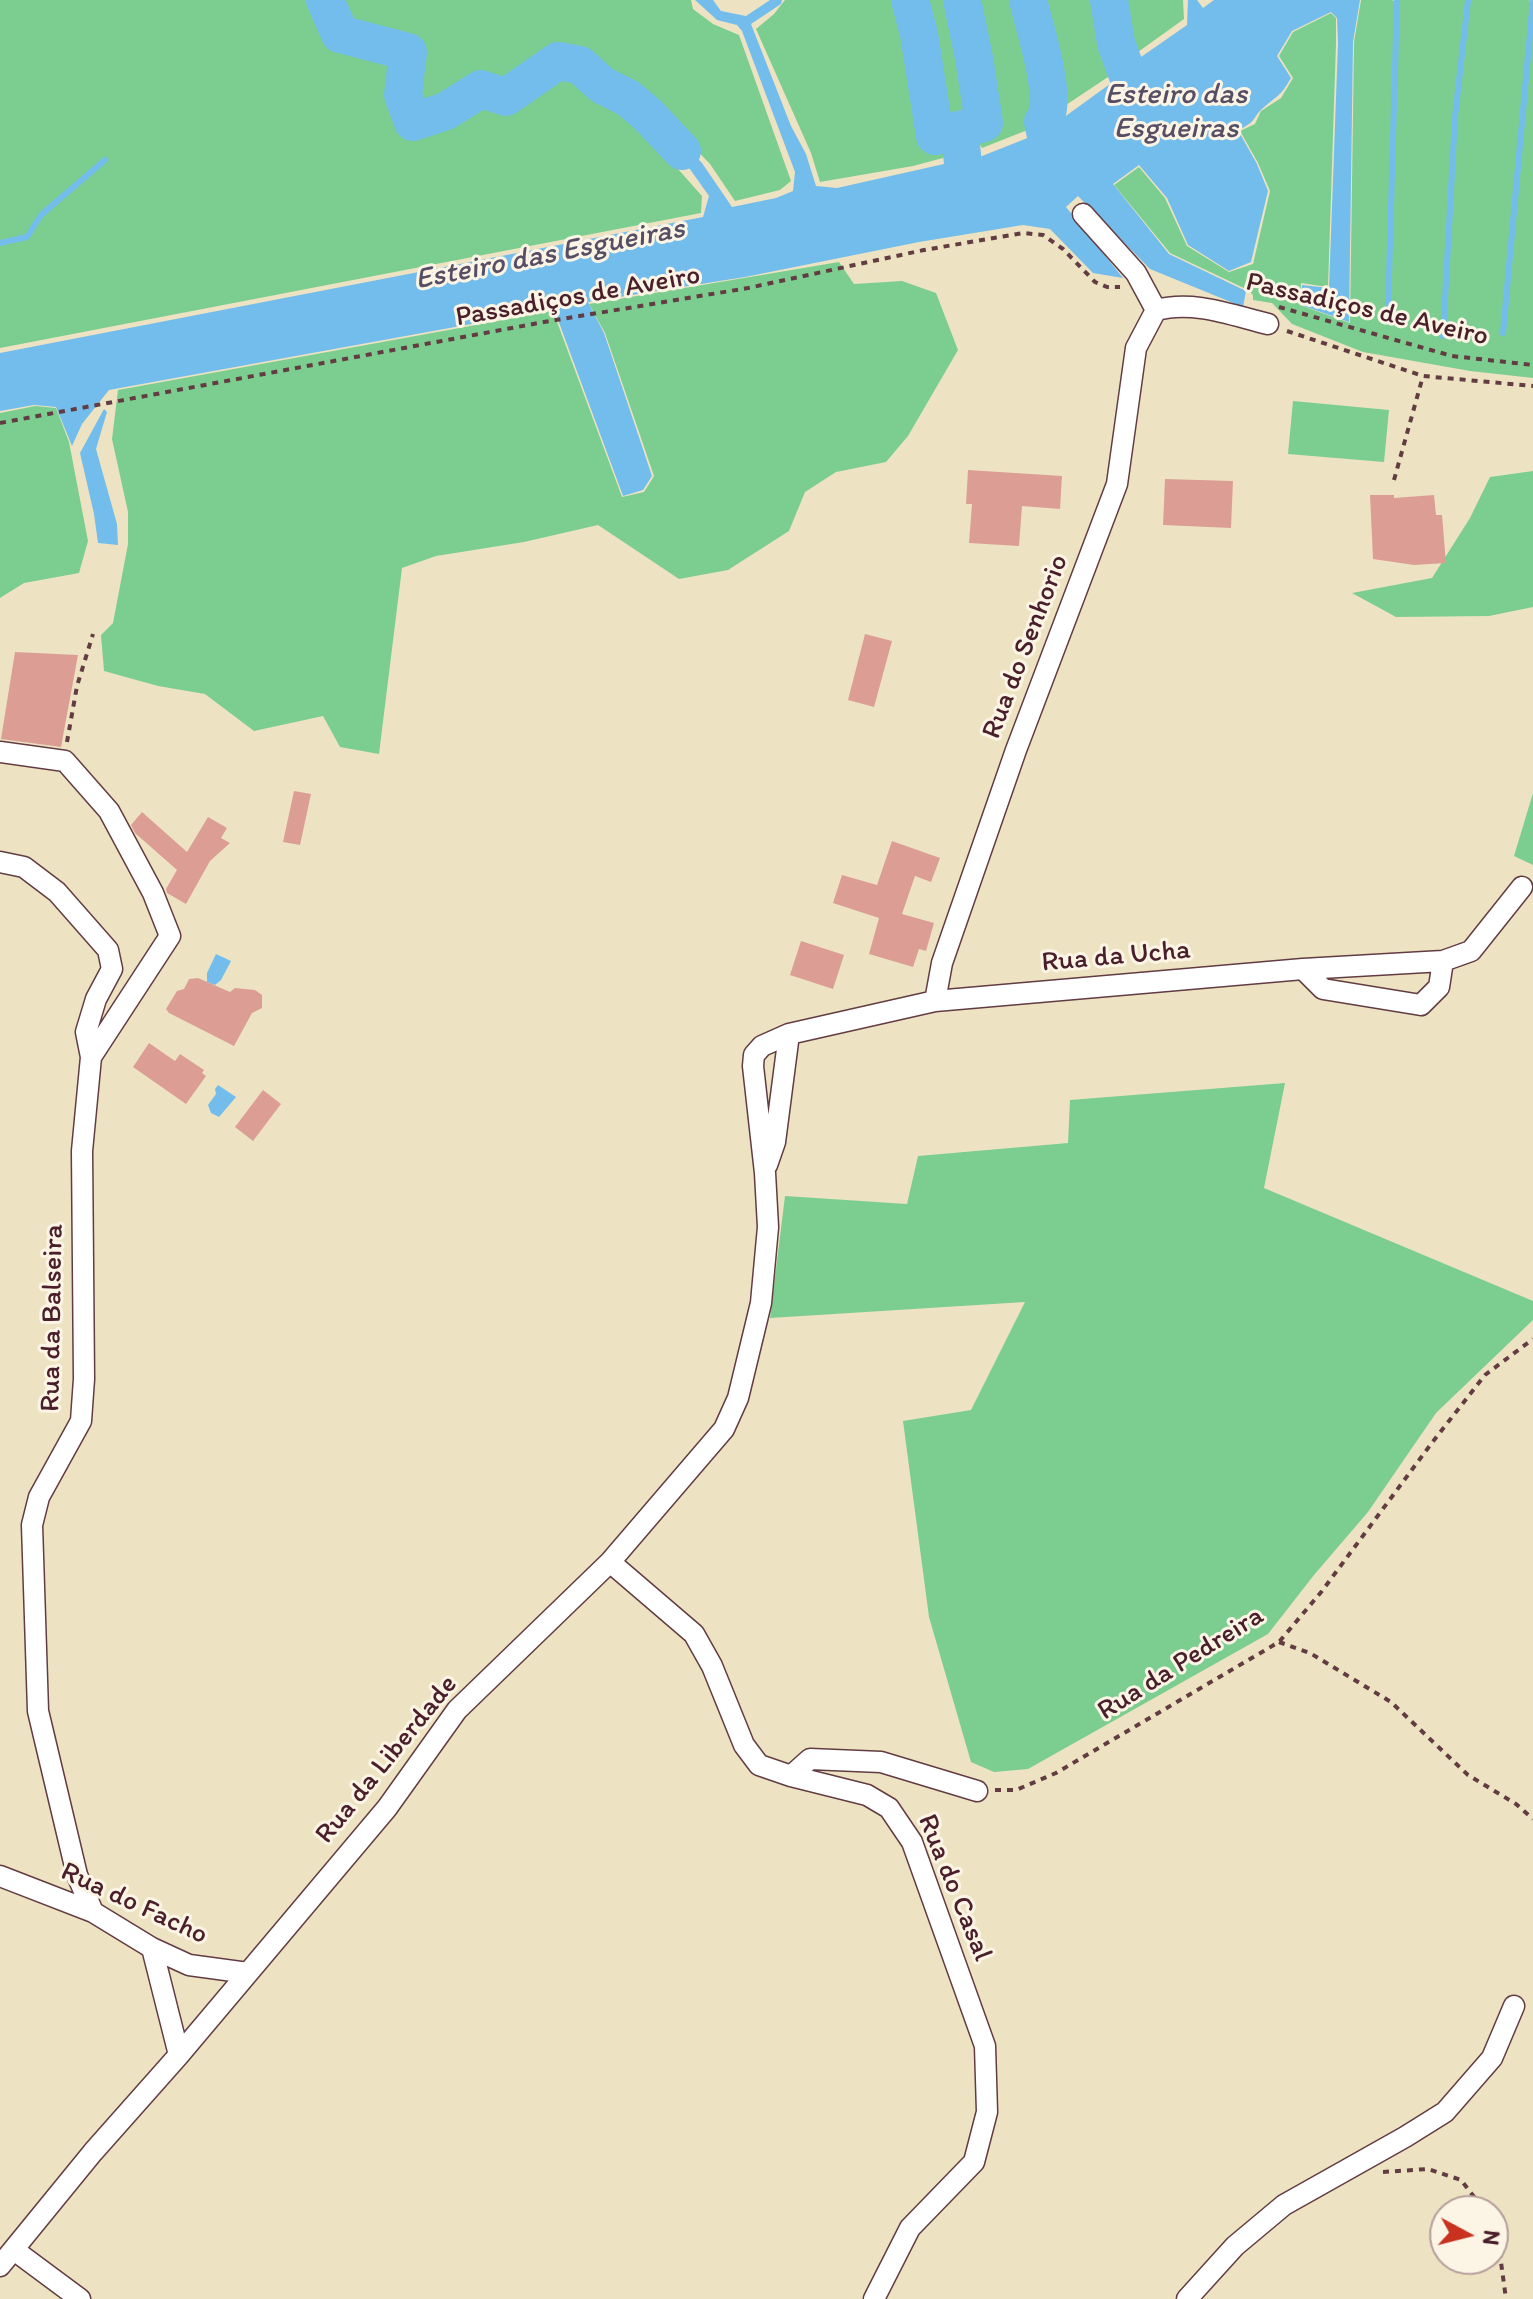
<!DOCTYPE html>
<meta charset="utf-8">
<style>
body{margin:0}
#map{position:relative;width:1533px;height:2299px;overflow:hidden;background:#ede3c2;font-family:Itim,sans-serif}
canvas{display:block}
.north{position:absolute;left:1429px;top:2195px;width:80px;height:80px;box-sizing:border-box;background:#fcf5e5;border:2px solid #b59f9b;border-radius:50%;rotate:97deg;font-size:22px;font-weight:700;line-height:32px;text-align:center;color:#4a1f2b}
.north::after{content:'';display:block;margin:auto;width:28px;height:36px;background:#c8321e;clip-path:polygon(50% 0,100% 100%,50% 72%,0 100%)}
</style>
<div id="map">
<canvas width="1533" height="2299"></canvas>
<div class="north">N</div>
</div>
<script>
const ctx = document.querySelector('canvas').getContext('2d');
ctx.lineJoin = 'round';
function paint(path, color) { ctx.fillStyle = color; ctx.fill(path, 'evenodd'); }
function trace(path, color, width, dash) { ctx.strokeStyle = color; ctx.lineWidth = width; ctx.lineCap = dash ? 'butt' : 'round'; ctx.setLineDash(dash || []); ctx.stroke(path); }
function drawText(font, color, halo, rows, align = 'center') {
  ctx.font = font + ' Itim,sans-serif'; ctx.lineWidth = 6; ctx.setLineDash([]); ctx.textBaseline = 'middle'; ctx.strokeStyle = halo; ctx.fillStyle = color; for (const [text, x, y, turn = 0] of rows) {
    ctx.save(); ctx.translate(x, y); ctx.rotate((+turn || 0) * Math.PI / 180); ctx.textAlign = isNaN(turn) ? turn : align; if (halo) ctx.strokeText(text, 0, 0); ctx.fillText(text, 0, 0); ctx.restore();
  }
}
const green = new Path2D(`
 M0,0H691L693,9L713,24L739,35L791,181L780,190L735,201L710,164L653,105L633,113L637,123L702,196L701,213L0,348Z
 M785,0H1183L1184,19L1138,52L1123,38L1111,44L1114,73L1030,129L982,148L975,137L957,123L943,158L913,166L820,182L811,153L756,29L774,14Z
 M1361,0H1392L1398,3L1399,0H1529L1533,3V378L1470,371L1363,352L1292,324L1272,303L1253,300V295L1248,290L1170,253L1114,185L1139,167L1165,198L1187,246L1229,272L1253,264L1270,191L1258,163L1240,131L1255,124L1261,111L1281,98L1293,78L1279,56L1293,32L1331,13L1336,18V44L1328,287L1301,283L1300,305L1350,323L1354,42Z
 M839,262L854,284L902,281L936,293L958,350L908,436L886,462L836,472L805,492L789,531L728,570L679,579L598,525L524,542L436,556L402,568L379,754L340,747L323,716L254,731L205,694L158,686L104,671L101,635L113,623L128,544V512L112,439L118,390L553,311L622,497L644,492L654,476L605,333L589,304Z
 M1293,401L1389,410L1384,462L1288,454Z
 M35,406L56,408L69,442L88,541L79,573L24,583L0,598V413Z
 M1533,471V607L1489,616L1396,617L1352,593L1432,578L1470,518L1490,477Z
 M1533,793V865L1514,856Z
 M1285,1083L1264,1188L1533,1301V1320L1436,1413L1368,1512L1314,1575L1268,1634L1028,1769L994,1772L971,1762L929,1617L903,1421L971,1410L1025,1302L770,1318L785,1196L907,1204L918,1156L1068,1143L1070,1100Z`);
const water = new Path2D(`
 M695,0H713L721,11L746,16L770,0H782L781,4L751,24L791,126L806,154L816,186L837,188L944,164L959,130L966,140L972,160L1045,131L1121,76L1116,43L1131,64L1187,25L1188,0H1197L1203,8L1214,0H1360L1353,42L1349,322L1301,305L1302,285L1329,288L1338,43L1337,18L1331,12L1292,31L1277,56L1291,78C1280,97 1278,95 1263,108C1251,119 1258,121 1238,130L1257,164L1268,191L1251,262L1229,271L1188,245L1167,198L1139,165L1113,184L1169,254L1246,291L1243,307L1150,269L1078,196L1066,207L1123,278L1093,273L1050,229L1023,225L919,242L745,277L588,302L604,333L652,476L643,490L623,496L554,309L109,390L82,424L72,446L56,407L34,405L0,411V353L703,217L709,196L687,165L652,132L641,114L653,112L702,163L732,207L776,198L793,191L795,172L742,31L737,25L717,20Z
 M104,409L107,412L96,449L117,524L118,545L98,543L94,514L80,453Z
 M216,954L231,961L221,980L215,985L207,982V973Z
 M218,1085L236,1097L219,1117L211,1113L208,1105L216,1094L215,1089Z`);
const stream = new Path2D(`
 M0,243L27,237L41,215L105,160
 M1388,312L1397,0
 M1503,333L1533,0
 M1443,336L1455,117L1468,0`);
const river = new Path2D(`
 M325,0L340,34L408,52L403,95L413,122L446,111L481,89L506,97L558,61L580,65L602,85L628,98L647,114L682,151
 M910,0L919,34L935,136L959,130
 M962,0L974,58L984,123L959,130L965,179
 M1028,0C1034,26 1060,103 1043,122L1053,168
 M1109,0L1116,43L1133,90`);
const building = new Path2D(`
 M968,470L1062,476L1060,509L1022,506L1019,546L969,543L972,504H966Z
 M1165,479L1233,481L1231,528L1163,525Z
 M1370,495H1394V498L1434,495L1436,515H1442L1446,563L1414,565L1373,559Z
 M865,634L892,641L874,707L848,700Z
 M15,652L78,655L61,747L1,739Z
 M294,791L311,794L300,845L283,842Z
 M142,812L187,852L208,817L227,828L221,838L230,843L210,861L186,904L167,893L166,889L177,870L135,833L131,825Z
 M892,841L940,858L931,882L915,876L902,914L934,923L926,951L919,949L913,967L869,954L879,918L833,903L842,875L877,885Z
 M801,941L844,955L833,989L790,975Z
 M198,978L230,992L235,988L255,990L262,995V1008L252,1013L234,1046L169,1013L166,1009L177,991L184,989L189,979Z
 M149,1043L175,1061L180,1054L204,1070L202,1073L206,1076L186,1104L133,1067Z
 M263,1090L281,1104L253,1141L235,1127Z`);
const path = new Path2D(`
 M1279,307L1452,356L1533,365
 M1287,331L1423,376L1533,386
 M0,423L544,322L748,288L924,250L1023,233L1043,235L1063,249L1095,282L1107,287H1120
 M1394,480L1423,376
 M67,742L77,686L93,634
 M1279,1642L1310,1653L1391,1702L1468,1775L1516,1804L1533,1819
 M995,1790H1016L1056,1773L1279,1642L1322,1591L1431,1444L1485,1375L1533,1339
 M1383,2172L1428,2169L1461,2180L1485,2211
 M1493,2229L1498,2240L1506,2299`);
const street = new Path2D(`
 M1083,214L1136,273L1156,310
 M0,752L65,761L109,811L153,893L170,936L91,1057L82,1151L84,1379L81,1421L39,1497L32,1525L38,1711L77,1875L93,1912
 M0,862L24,867L57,892L108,950L112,969L96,999L86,1032L91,1057
 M1303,969L1323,989L1421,1005L1439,987L1443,961
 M935,1001L942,963L1016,750L1117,484L1136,348L1156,310C1194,300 1231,315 1268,324
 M767,1165L775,1142L789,1034
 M610,1562L694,1634L712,1666L744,1745L759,1765L791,1776L867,1795L889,1808L912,1842L985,2046L987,2112L974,2162L910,2228L874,2299
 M791,1776L810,1759L881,1762L977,1791
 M0,1876L93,1912L152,1948L189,1965L248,1973
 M152,1948L179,2055
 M14,2250L80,2299
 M0,2266L93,2152L179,2055L387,1808L457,1710L610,1562L724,1429L738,1398L761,1303L768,1227L765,1173L753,1066L754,1055L762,1046L789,1034L935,1001L1303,969L1443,961L1471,951L1522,887
 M1187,2299L1235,2246L1284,2205L1405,2137L1445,2112L1492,2058L1514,2006`);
const streetNames = [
 ["Passadiços de Aveiro",578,297,-10],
 ["Passadiços de Aveiro",1367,310,13],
 ["Rua do Senhorio",1026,647,-69],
 ["Rua da Ucha",1116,957,-5],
 ["Rua da Balseira",53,1318,-89],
 ["Rua da Pedreira",1181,1664,-32],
 ["Rua da Liberdade",387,1760,-51],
 ["Rua do Casal",954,1888,68],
 ["Rua do Facho",134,1904,25]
];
const waterNames = [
 ["Esteiro das",1176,95],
 ["Esgueiras",1176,129],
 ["Esteiro das Esgueiras",550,255,-11]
];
paint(green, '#7cce90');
paint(water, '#73bdec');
trace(stream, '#73bdec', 6);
trace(river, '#73bdec', 38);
paint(building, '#dc9e94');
trace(street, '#623c42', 23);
trace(path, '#623c42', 4, [6, 6]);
trace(street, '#fff', 20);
drawText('28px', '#4a1f2b', '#fcf5e5', streetNames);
drawText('italic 30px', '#564e65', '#fcf5e5', waterNames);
</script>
